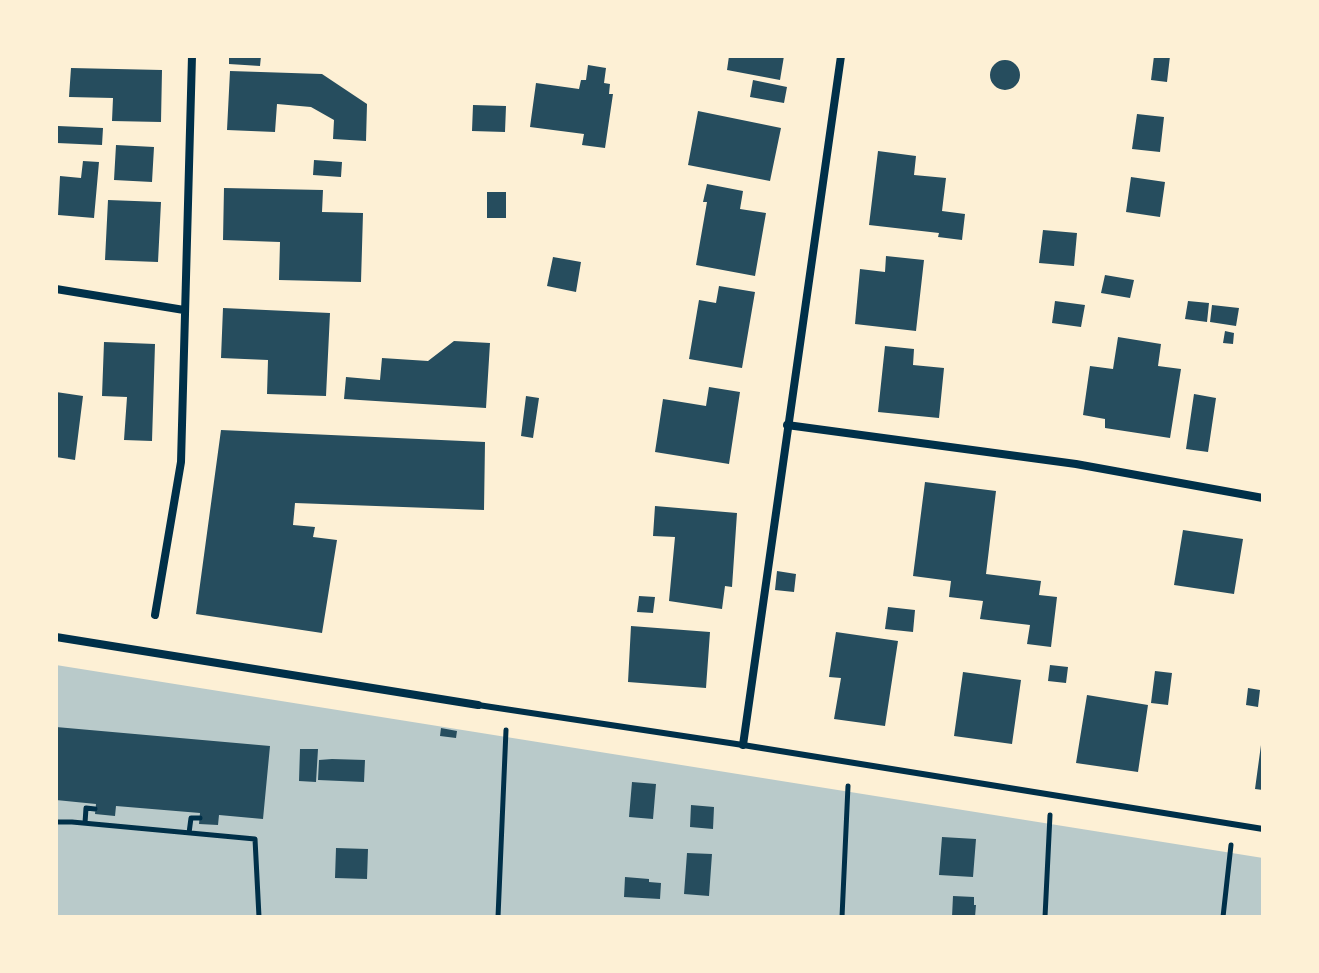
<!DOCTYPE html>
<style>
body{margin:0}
#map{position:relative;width:1319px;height:973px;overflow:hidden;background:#fdf0d5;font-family:"PT Sans Narrow",sans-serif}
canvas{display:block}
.frame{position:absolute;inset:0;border:58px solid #fdf0d5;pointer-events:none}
</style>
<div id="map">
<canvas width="1319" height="973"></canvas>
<div class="frame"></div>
</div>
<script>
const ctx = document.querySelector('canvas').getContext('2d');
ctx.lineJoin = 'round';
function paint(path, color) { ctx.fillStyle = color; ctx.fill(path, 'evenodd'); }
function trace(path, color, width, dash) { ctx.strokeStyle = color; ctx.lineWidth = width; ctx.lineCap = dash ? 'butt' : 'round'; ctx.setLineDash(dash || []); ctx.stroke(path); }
const green = new Path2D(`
 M56,665L1263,858V917H56Z`);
const building = new Path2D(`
 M229,56H261L260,66L229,64Z
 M729,56H784L780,80L727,70Z
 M1154,56H1170L1167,82L1151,80Z
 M990 75a15 15 0 1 1 30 0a15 15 0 1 1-30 0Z
 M588,65L606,68L604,83L610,84L609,94H613L605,148L582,145L584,134L530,127L536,83L579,89L581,80H586Z
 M71,68L162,70L161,122L112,121L113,98L69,97Z
 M230,71L322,74L367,104L366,141L333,139L334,120L311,107L277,104L275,132L227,130Z
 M753,80L787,87L784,103L750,97Z
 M473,105L506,106L505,132L472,131Z
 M698,111L781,128L770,181L688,165Z
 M1137,114L1164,117L1160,152L1132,149Z
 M58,126L103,128L102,145L57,143Z
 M116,145L154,147L152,182L114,180Z
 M878,151L916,156L914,175L946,178L942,211L965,214L962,240L938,237L939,233L869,225Z
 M314,160L342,162L341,177L313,175Z
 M83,161L99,162L94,218L58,215L60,176L81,178Z
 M1131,177L1165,182L1160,217L1126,212Z
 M707,184L743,191L740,209L766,213L755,276L696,265L707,202H703Z
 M224,188L323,190L322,212L363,213L361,282L279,280L280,242L223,240Z
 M487,192H506V218H487Z
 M108,200L161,202L158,262L105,260Z
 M1043,230L1077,233L1074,266L1039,263Z
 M886,256L924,260L916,331L855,324L860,269L885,272Z
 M553,257L581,262L576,292L547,286Z
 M1105,275L1134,280L1130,298L1101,293Z
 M719,286L755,292L742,368L689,359L699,300L716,303Z
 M1055,301L1085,305L1081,327L1052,323Z
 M1188,301L1209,303L1207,322L1185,319Z
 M1212,305L1239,308L1236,326L1210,322Z
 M223,308L330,313L326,396L267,394L268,360L221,358Z
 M1225,331L1234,333L1233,344L1223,343Z
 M1118,337L1161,344L1158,366L1181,369L1170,438L1105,428V419L1083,415L1090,366L1113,369Z
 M454,341L490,343L486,408L344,399L346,377L380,380L382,358L428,361Z
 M104,342L155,344L152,441L124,440L127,397L102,396Z
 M885,346L914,349L913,365L944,368L939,418L878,412Z
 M709,387L740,392L729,464L655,452L663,399L706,406Z
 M56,392L83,396L75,460L56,457Z
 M1194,394L1216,398L1208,452L1186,449Z
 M526,396L539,398L533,438L521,436Z
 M221,430L485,442L484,510L295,503L293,525L315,527L313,537L337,540L322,633L196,614Z
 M925,482L996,491L986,574L1041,581L1039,595L1057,597L1051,647L1027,644L1030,625L980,619L983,601L949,597L951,581L913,576Z
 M655,506L737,513L732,587L725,586L722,609L669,601L675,537L653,536Z
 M1183,530L1243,539L1234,594L1174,585Z
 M777,571L796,574L794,592L775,590Z
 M639,596L655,597L653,613L637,612Z
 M888,607L915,610L913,632L885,629Z
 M631,626L710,632L706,688L628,682Z
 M836,632L898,641L885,726L834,719L841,678L829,677Z
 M1050,665L1068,667L1066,683L1048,681Z
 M1155,671L1172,673L1168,705L1151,703Z
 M963,672L1021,680L1012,744L954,736Z
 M1248,688L1260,690L1258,707L1246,705Z
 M1087,695L1148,705L1138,772L1076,763Z
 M56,727L270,746L263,819L219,815L218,825L199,824L200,813L116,806L115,816L95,814L96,804L56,800Z
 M441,728L457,731L456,738L440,736Z
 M1261,745H1263V790L1255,789Z
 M300,749H318L316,782L299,781Z
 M332,759L365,760L364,782L318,780L319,760Z
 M632,782L656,784L653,819L629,817Z
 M691,805L714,807L713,829L690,827Z
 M942,837L976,839L973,877L939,875Z
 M336,848L368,849L367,879L335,878Z
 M687,853L712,854L709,896L684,894Z
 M625,877L649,879V882L661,883L660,899L624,897Z
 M953,896L974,897V905H976L975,917H952Z`);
const path = new Path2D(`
 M56,822H72L255,839L259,917
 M85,823L86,808L95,809
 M189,833L191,818H200
 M498,917L506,730
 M842,917L848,786
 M1045,917L1050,815
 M1223,917L1231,845`);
const service = new Path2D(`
 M478,705L743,745L1263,829`);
const minor = new Path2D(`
 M56,289L184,310
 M787,425L1076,464L1263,498
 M155,615L181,462L192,56
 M56,637L478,705
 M743,745L841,56`);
paint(green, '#b9caca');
paint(building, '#264d5e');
trace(path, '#003049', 5);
trace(service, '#003049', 6);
trace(minor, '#003049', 8);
</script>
